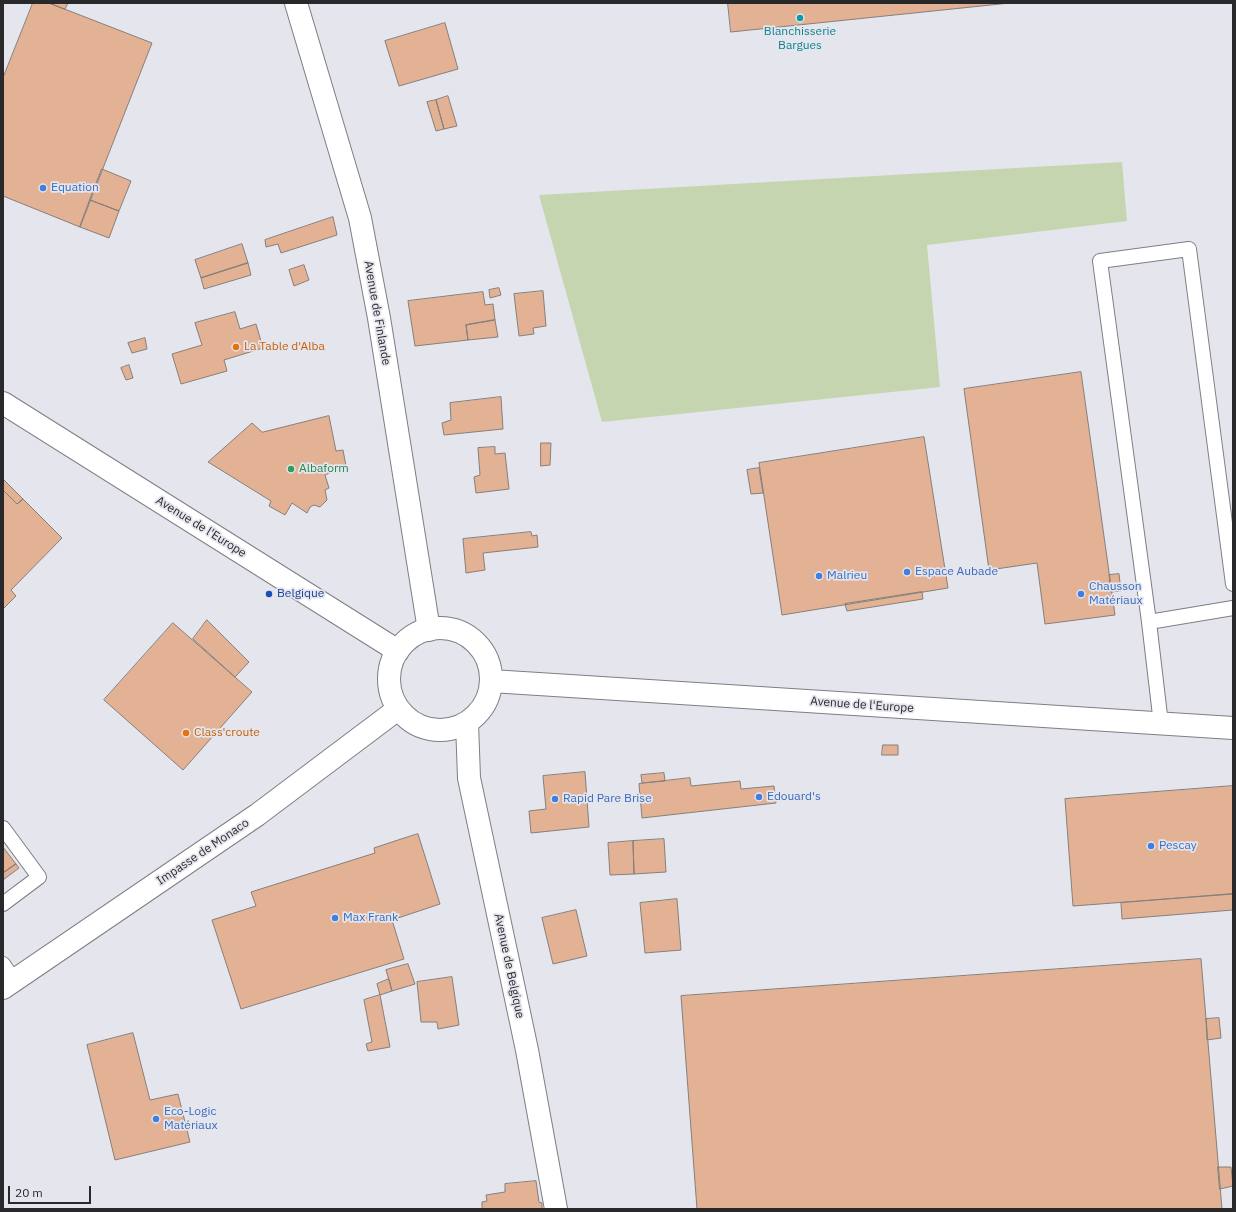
<!DOCTYPE html>
<meta charset="utf-8">
<style>
body{margin:0}
#map{position:relative;width:1236px;height:1212px;overflow:hidden;background:#e5e5ed;font-family:"IBM Plex Sans",sans-serif}
canvas{display:block}
.frame{position:absolute;inset:0;border:4px solid #29292b;pointer-events:none}
.scale{position:absolute;left:8px;top:1186px;width:83px;height:18px;box-sizing:border-box;border:2px solid #29292b;border-top:0;padding-left:5px;font-size:12px;line-height:14px;white-space:nowrap;color:#29292b;-webkit-text-stroke:3px #e5e5ed;paint-order:stroke}
</style>
<div id="map">
<canvas width="1236" height="1212"></canvas>
<div class="frame"></div>
<div class="scale">20 m</div>
</div>
<script>
const ctx = document.querySelector('canvas').getContext('2d');
ctx.lineJoin = 'round';
function paint(path, color) { ctx.fillStyle = color; ctx.fill(path, 'evenodd'); }
function trace(path, color, width, dash) { ctx.strokeStyle = color; ctx.lineWidth = width; ctx.lineCap = dash ? 'butt' : 'round'; ctx.setLineDash(dash || []); ctx.stroke(path); }
function drawText(font, color, halo, rows, align = 'center') {
  ctx.font = font + ' "IBM Plex Sans",sans-serif'; ctx.lineWidth = 3.5; ctx.setLineDash([]); ctx.textBaseline = 'middle'; ctx.strokeStyle = halo; ctx.fillStyle = color; for (const [text, x, y, turn = 0] of rows) {
    ctx.save(); ctx.translate(x, y); ctx.rotate((+turn || 0) * Math.PI / 180); ctx.textAlign = isNaN(turn) ? turn : align; if (halo) ctx.strokeText(text, 0, 0); ctx.fillText(text, 0, 0); ctx.restore();
  }
}
const green = new Path2D(`
 M1122,162L1127,221L927,245L940,387L602,422L539,195Z`);
const building = new Path2D(`
 M33,3H49L152,43L80,227L3,196V78Z
 M49,3H68L65,9Z
 M728,3H1010L731,32Z
 M445,23L458,69L399,86L385,41Z
 M448,96L457,126L444,129L436,100Z
 M436,100L444,129L436,131L427,102Z
 M102,169L131,181L119,211L90,200Z
 M90,200L119,211L109,238L80,227Z
 M333,217L337,235L281,253L278,244L266,247L265,240Z
 M242,244L248,263L201,278L195,260Z
 M248,263L251,275L204,289L201,278Z
 M304,265L309,280L294,286L289,270Z
 M499,288L501,295L490,298L489,290Z
 M543,291L546,326L533,328L534,334L519,336L514,294Z
 M483,292L485,305L493,304L495,320L466,325L468,340L415,346L408,301Z
 M235,312L240,329L256,324L263,348L224,360L227,371L181,384L172,354L202,345L195,323Z
 M495,320L498,337L468,340L466,325Z
 M145,338L147,349L132,353L128,343Z
 M129,365L133,378L126,380L121,368Z
 M1081,372L1115,615L1045,624L1037,563L989,570L964,389Z
 M501,397L503,429L444,435L442,423L451,420L450,403Z
 M329,416L336,451L343,450L346,466L325,475L329,488L325,490L327,500L320,507L314,505L310,507L307,513L292,503L285,515L269,506L271,501L208,462L252,423L262,432Z
 M924,437L948,588L782,615L759,463Z
 M541,443H551L550,465L541,466Z
 M495,447V454L505,453L509,489L476,493L474,477L480,475L478,448Z
 M759,468L763,493L751,494L747,470Z
 M4,480L23,499L17,504L3,490V482Z
 M3,490L17,504L23,499L62,538L11,590L16,596L4,608L3,607Z
 M531,532L532,536L537,535L538,547L483,553L485,570L466,573L463,539Z
 M1119,574L1121,591L1111,592L1109,575Z
 M922,592L923,599L847,611L845,604Z
 M207,620L249,662L235,677L193,639Z
 M173,623L252,692L183,770L104,700Z
 M883,745H898V755H882Z
 M585,772L589,827L531,833L529,811L546,809L543,776Z
 M664,773L665,781L642,783L641,775Z
 M690,778L691,786L740,781L741,789L774,786L776,803L642,818L639,784Z
 M1233,786V894L1073,906L1065,799Z
 M418,834L440,904L392,920L404,959L241,1009L212,920L256,906L251,892L375,853L374,848L398,840Z
 M664,839L666,872L634,874L633,841Z
 M633,841L634,874L610,875L608,843Z
 M3,847L16,864L3,873Z
 M16,864L19,868L3,880V873Z
 M1233,894V910L1122,919L1121,903Z
 M677,899L681,950L645,953L640,903Z
 M576,910L587,956L553,964L542,918Z
 M1201,959L1222,1209H697L681,996Z
 M408,964L415,984L392,991L386,970Z
 M452,977L459,1025L438,1029L437,1022H421L417,982Z
 M389,979L392,991L380,995L377,984Z
 M380,995L390,1047L368,1051L366,1044L372,1042L364,1000Z
 M1219,1018L1221,1038L1207,1040L1206,1019Z
 M133,1033L150,1100L178,1094L190,1142L115,1160L87,1045Z
 M1218,1167H1231L1233,1186L1220,1189Z
 M536,1181L539,1202L542,1203V1209H482V1202L487,1201L486,1195L505,1192V1184Z`);
const service = new Path2D(`
 M1149,622L1233,608
 M1161,724L1149,622L1100,261L1189,249L1233,584
 M3,828L39,877L3,904
 M3,964L14,980`);
const minor = new Path2D(`
 M296,3L360,218L379,318L429,630
 M491,681L1233,728
 M3,988L257,815L398,709`);
const tertiary = new Path2D(`
 M3,403L398,651
 M389 679a51 51 0 1 1 102 0a51 51 0 1 1-102 0Z
 M467,723L469,778L527,1050L556,1209`);
const markers = [
 [800,18,4,"#0f9aa8"],
 [43,188,4,"#3f7fe0"],
 [236,347,4,"#e8710a"],
 [291,469,4,"#2e9e5b"],
 [907,572,4,"#3f7fe0"],
 [819,576,4,"#3f7fe0"],
 [269,594,4,"#1a4fb4"],
 [1081,594,4,"#3f7fe0"],
 [186,733,4,"#e8710a"],
 [759,797,4,"#3f7fe0"],
 [555,799,4,"#3f7fe0"],
 [1151,846,4,"#3f7fe0"],
 [335,918,4,"#3f7fe0"],
 [156,1119,4,"#3f7fe0"]
];
const cultureNames = [
 ["Blanchisserie",800,32],
 ["Bargues",800,46]
];
const shopNames = [
 ["Equation",51,188],
 ["Espace Aubade",915,572],
 ["Malrieu",827,576],
 ["Chausson",1089,587],
 ["Matériaux",1089,601],
 ["Edouard's",767,797],
 ["Rapid Pare Brise",563,799],
 ["Pescay",1159,846],
 ["Max Frank",343,918],
 ["Eco-Logic",164,1112],
 ["Matériaux",164,1126]
];
const streetNames = [
 ["Avenue de Finlande",377,313,80],
 ["Avenue de l'Europe",201,527,32],
 ["Avenue de l'Europe",862,705,4],
 ["Impasse de Monaco",203,852,-34],
 ["Avenue de Belgique",509,966,78]
];
const foodNames = [
 ["La Table d'Alba",244,347],
 ["Class'croute",194,733]
];
const leisureNames = [
 ["Albaform",299,469]
];
const transitNames = [
 ["Belgique",277,594]
];
paint(green, '#c5d5af');
paint(building, '#e3b194');
trace(building, '#857f7b', 1);
trace(service, '#7e7e84', 16);
trace(minor, '#7e7e84', 24);
trace(tertiary, '#7e7e84', 24);
trace(service, '#fff', 14);
trace(minor, '#fff', 22);
trace(tertiary, '#fff', 22);
for (const [x, y, r, color] of markers) { const dot = new Path2D(); dot.arc(x, y, r, 0, 2 * Math.PI); ctx.fillStyle = color; ctx.fill(dot); trace(dot, '#e5e5ed', 1.5); }
drawText('12px', '#0d838f', '#e5e5ed', cultureNames);
drawText('12px', '#366cbe', '#e5e5ed', shopNames, 'left');
drawText('12px', '#29292b', '#e5e5ed', streetNames);
drawText('12px', '#c56008', '#e5e5ed', foodNames, 'left');
drawText('12px', '#27864d', '#e5e5ed', leisureNames, 'left');
drawText('12px', '#164399', '#e5e5ed', transitNames, 'left');
</script>
